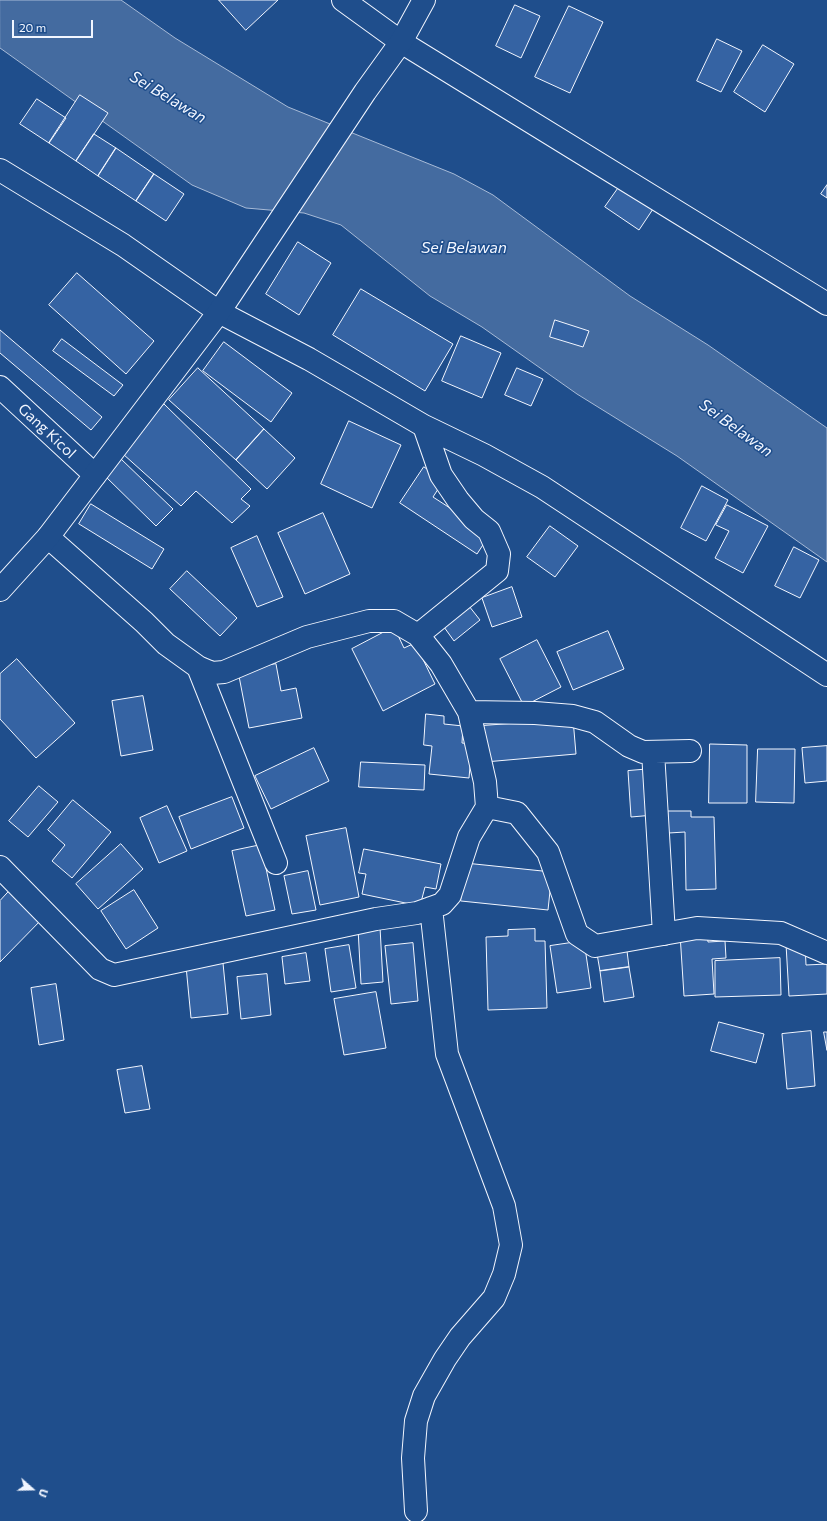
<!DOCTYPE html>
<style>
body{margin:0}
#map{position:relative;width:827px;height:1521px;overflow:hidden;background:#1f4e8c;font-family:Commissioner,sans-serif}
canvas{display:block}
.north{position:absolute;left:12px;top:1469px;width:40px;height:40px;-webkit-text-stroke:3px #1f4e8c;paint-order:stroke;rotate:110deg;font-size:11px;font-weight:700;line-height:16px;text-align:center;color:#f2f6ff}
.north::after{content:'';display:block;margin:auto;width:14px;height:18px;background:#f2f6ff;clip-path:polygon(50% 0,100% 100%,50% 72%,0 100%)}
.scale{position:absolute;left:12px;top:20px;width:81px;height:18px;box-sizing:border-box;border:2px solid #f2f6ff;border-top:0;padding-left:5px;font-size:12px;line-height:14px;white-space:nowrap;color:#f2f6ff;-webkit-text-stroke:3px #1f4e8c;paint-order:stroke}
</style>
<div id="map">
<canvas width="827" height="1521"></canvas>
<div class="north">U</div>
<div class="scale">20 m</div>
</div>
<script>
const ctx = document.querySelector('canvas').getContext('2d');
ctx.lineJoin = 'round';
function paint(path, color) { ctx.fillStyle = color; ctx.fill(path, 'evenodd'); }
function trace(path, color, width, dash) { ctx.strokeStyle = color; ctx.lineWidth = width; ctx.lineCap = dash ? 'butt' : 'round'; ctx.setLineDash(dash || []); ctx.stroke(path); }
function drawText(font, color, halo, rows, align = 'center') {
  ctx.font = font + ' Commissioner,sans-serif'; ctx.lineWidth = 3; ctx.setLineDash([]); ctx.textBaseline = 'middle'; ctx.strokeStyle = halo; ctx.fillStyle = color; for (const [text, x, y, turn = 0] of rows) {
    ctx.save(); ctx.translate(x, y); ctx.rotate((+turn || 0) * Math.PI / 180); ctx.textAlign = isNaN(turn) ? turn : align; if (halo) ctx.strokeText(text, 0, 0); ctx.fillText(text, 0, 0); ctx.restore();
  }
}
const water = new Path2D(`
 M0,0H121L175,38L288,107L454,174L493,195L630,296L708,345L827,428V562L677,456L577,394L482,327L430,296L341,225L304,213L246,208L192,185L0,48Z`);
const building = new Path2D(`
 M219,0H278L246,30Z
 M515,5L540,16L521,58L496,46Z
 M569,6L603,22L570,93L535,77Z
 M717,39L742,51L721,92L697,81Z
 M763,45L794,64L765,112L734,92Z
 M80,95L108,113L76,161L49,143Z
 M37,99L66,118L49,143L20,124Z
 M94,134L116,148L98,176L76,161Z
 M116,148L154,174L136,201L98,176Z
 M154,174L184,194L166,221L136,201Z
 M624,180L657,203L639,230L605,207Z
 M827,185V198L821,194Z
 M298,242L331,263L299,315L266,294Z
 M77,273L154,341L126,374L49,305Z
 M361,289L453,344L425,391L333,335Z
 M555,320L589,331L583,347L550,337Z
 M0,330L102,417L91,430L0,353Z
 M461,336L501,353L482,398L442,381Z
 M62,339L123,385L114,396L53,351Z
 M224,342L292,393L271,422L203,371Z
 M198,368L264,429L236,460L169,400Z
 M517,368L543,379L531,406L505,395Z
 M164,404L251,489L241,499L250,506L232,523L196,491L181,506L123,454Z
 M349,421L401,445L372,508L321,484Z
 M264,429L295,458L267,489L236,460Z
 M120,458L173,509L156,526L104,475Z
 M424,467L444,480L433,497L490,534L477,554L400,503Z
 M702,486L728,500L706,541L681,528Z
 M91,504L164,549L152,569L79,524Z
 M727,505L768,526L743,573L715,558L729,531L716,525Z
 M323,513L350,574L305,594L278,533Z
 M550,526L578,546L555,577L527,557Z
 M257,536L283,597L257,607L231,548Z
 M794,547L819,560L800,598L775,586Z
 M187,571L237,618L220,636L170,589Z
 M512,587L522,617L492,627L482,598Z
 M469,606L480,620L454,641L444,627Z
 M394,627L404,648L415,643L435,684L383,711L352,649Z
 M608,631L624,669L573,690L557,652Z
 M537,640L561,687L524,706L500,659Z
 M17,659L75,723L36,758L0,719V674Z
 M276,664L281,691L296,688L302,718L249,728L238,671Z
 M143,696L153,750L121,756L112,701Z
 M426,714L444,716V724L463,726L462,743L472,744L469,778L429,774L432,746L424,745Z
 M573,719L576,754L485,762L482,726Z
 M710,744L747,745V803H709Z
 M827,746V781L805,783L802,748Z
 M314,748L329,781L271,809L255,776Z
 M758,749H795L794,803L756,802Z
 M361,762L425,765L424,790L359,787Z
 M651,769L654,815L631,817L628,771Z
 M39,786L58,802L28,837L9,821Z
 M232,797L244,828L191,849L179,817Z
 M73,800L111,832L72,878L52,861L65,845L48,830Z
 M167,806L187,851L159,863L140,818Z
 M668,811H691V817H714L716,889L686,890L685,832L669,833Z
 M346,828L359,897L320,905L306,836Z
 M121,844L143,869L98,909L76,884Z
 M261,845L275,910L246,916L232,851Z
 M364,849L441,864L436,889L425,887L420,906L362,894L366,874L359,873Z
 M465,863L552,872L548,910L461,901Z
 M308,871L316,910L292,914L284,876Z
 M13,887L44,917L0,962V901Z
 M134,890L158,928L126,949L101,911Z
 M380,927L383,982L361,984L358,928Z
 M535,929V941H545L547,1008L488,1010L486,937L508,936V930Z
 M707,932L708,942L725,941L726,958L712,959L714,994L684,996L680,934Z
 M584,941L591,988L557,993L550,946Z
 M413,943L418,1001L391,1004L385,946Z
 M626,943L629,967L600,971L596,948Z
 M805,943L806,965L827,964V994L789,996L786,944Z
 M349,945L356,988L331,992L325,949Z
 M306,953L310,981L285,984L282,957Z
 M780,958L781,995L715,997V961Z
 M223,963L228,1014L191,1018L186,966Z
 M629,967L634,997L604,1002L600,971Z
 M267,974L271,1015L241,1019L237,977Z
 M56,984L64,1040L39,1045L31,988Z
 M376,992L386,1048L344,1055L334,999Z
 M719,1022L764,1034L756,1063L711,1051Z
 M811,1031L815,1086L787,1089L782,1034Z
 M824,1032H827V1050Z
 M142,1066L150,1109L125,1113L117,1070Z`);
const minor = new Path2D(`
 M343,0L401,42L827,304
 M0,170L123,245L219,312L309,359L424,426L484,455L542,487L827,675
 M0,387L95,475
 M48,537L144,622L166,644L198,667L212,673L224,672L307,637L369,621H394L418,635L441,664L469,712L485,782L487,807L517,813L548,852L577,934L595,946L697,928L781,933L827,953
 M418,635L497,571L499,554L489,531L474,519L458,500L441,475L424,426
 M198,667L276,863
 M469,712L535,713L573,716L595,722L629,746L643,752L690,751
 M653,752L664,934
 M0,867L100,969L114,975L376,919L417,913L442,904L450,895L469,837L487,807
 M416,1511L413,1458L416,1421L424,1396L445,1359L460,1337L494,1298L504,1274L511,1245L504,1206L447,1054L431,908`);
const tertiary = new Path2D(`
 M0,590L48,537L219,312L365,92L401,42L424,0`);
const streetNames = [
 ["Gang Kicol",47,431,43]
];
const waterNames = [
 ["Sei Belawan",168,97,31],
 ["Sei Belawan",464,248],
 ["Sei Belawan",736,428,36]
];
paint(water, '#446ba0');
trace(water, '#a8bbd7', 1);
paint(building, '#3563a3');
trace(building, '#f2f6ff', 1);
trace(minor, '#f2f6ff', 24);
trace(tertiary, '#f2f6ff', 24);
trace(minor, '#1f4e8c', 22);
trace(tertiary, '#1f4e8c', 22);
drawText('15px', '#f2f6ff', '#1f4e8c', streetNames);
drawText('italic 16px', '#f2f6ff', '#1f4e8c', waterNames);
</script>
